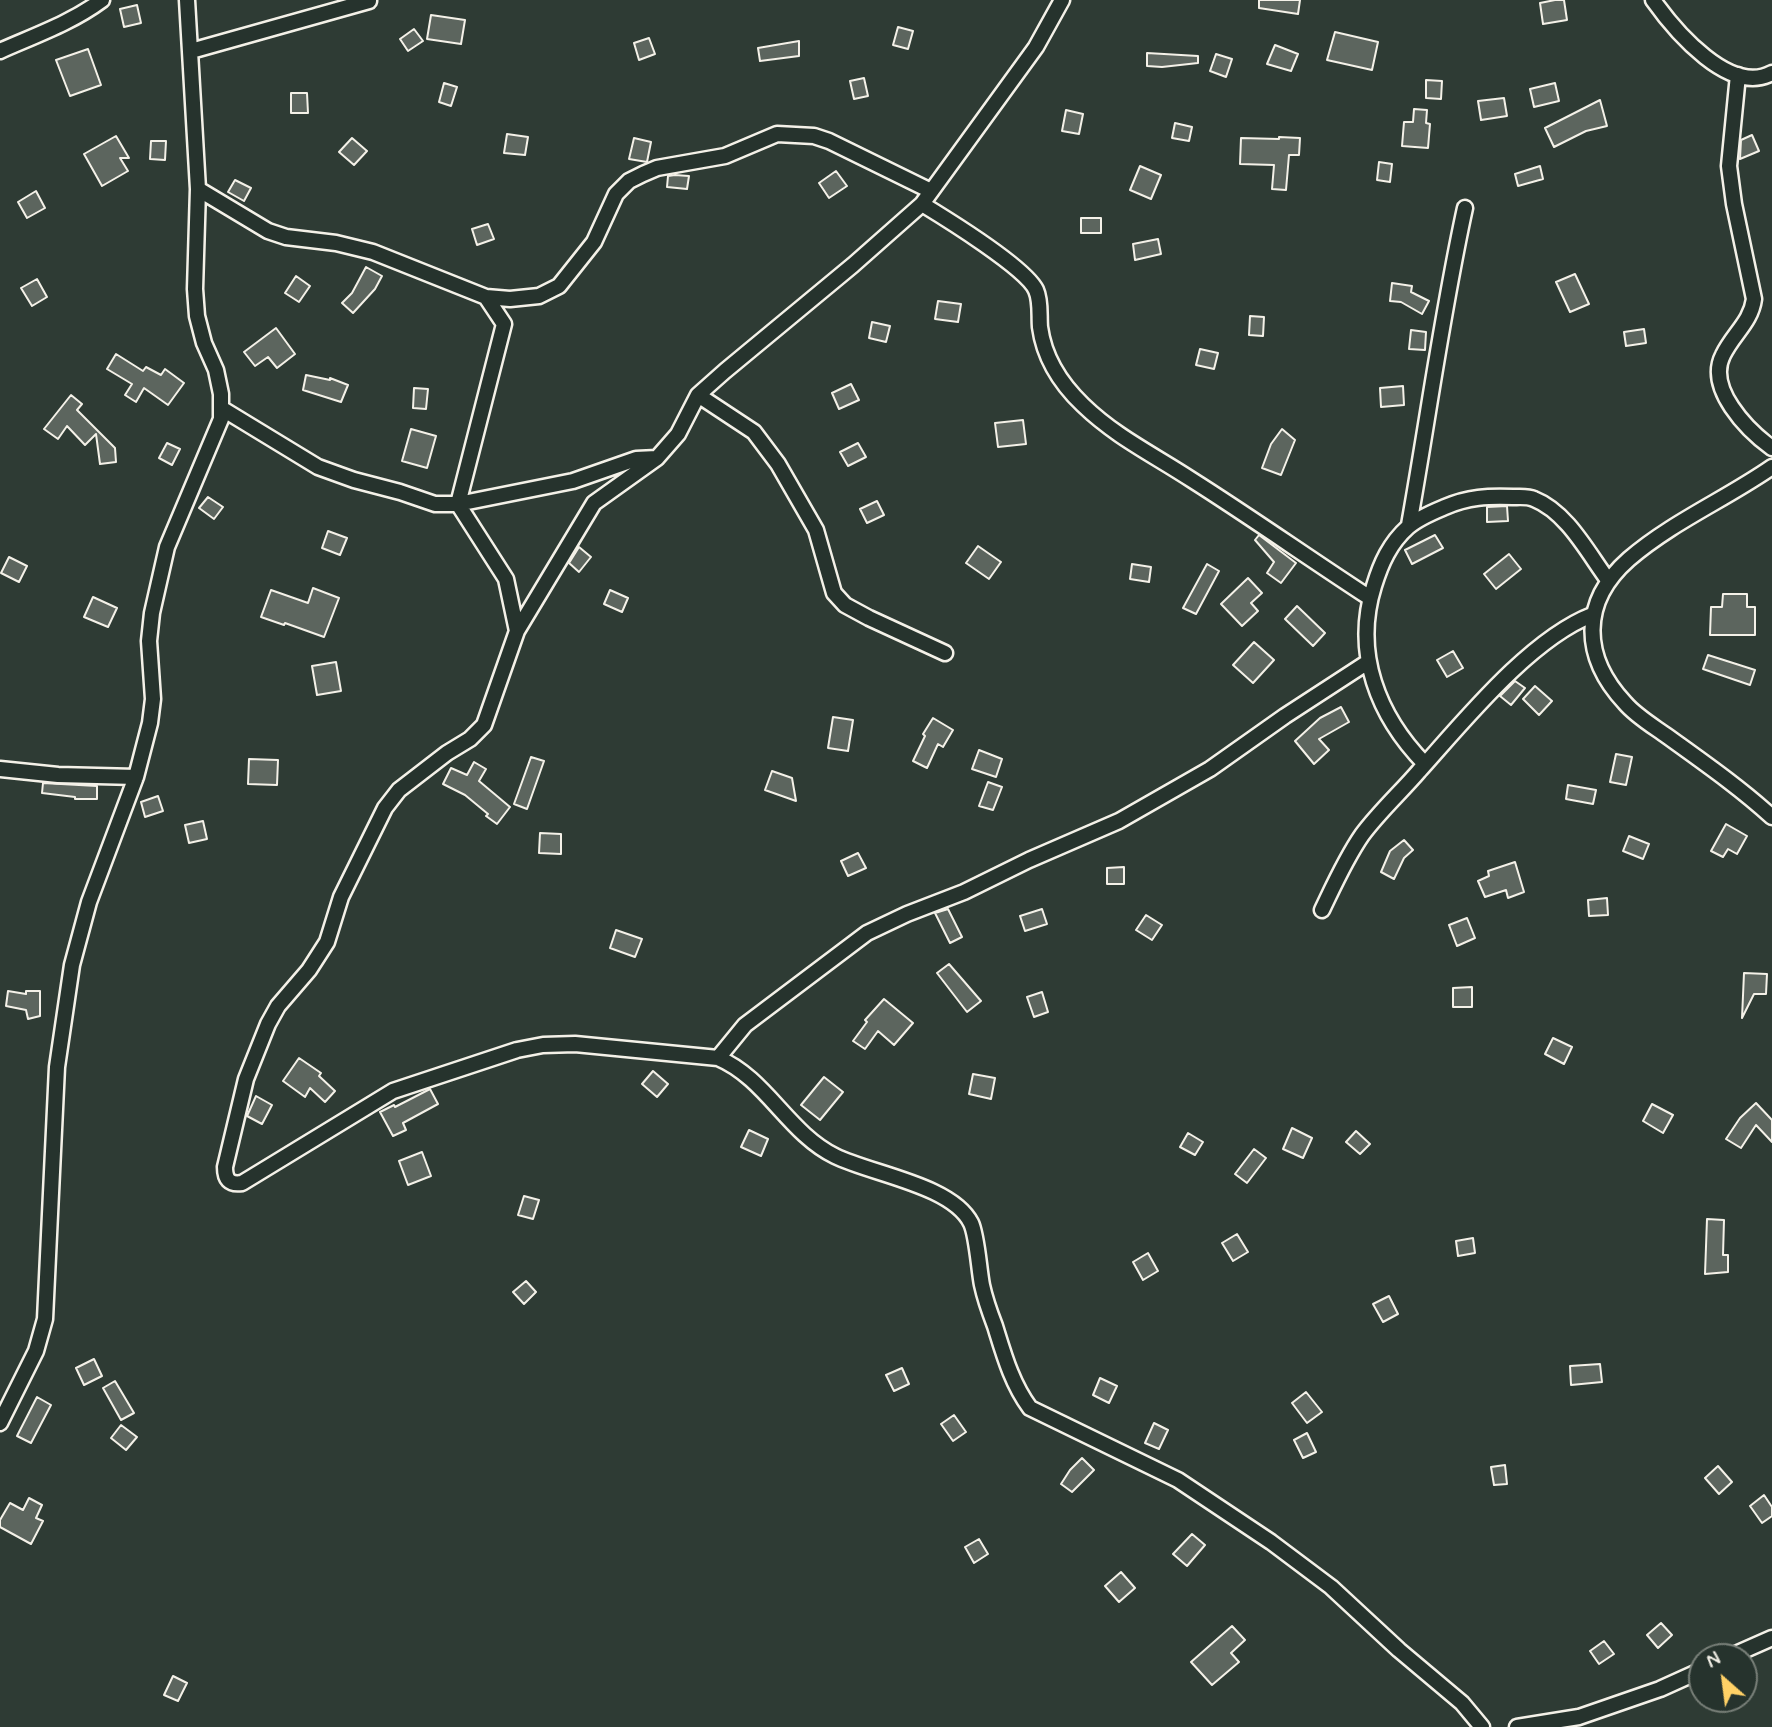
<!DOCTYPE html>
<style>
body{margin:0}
#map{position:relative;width:1772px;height:1727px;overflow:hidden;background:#2e3b34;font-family:Mynerve,sans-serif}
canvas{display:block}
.north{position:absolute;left:1688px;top:1643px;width:70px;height:70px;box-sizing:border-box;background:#26332d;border:2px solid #787f78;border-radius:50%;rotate:332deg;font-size:19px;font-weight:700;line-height:28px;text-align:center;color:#f4f1e8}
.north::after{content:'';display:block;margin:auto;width:24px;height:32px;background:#ffd166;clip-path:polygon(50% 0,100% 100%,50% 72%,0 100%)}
</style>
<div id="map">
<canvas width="1772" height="1727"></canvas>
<div class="north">N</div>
</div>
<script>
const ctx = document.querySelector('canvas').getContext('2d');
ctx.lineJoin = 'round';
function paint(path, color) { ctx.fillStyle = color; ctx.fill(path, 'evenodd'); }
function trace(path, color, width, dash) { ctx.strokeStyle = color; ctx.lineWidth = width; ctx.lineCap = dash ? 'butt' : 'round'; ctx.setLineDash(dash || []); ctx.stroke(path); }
const building = new Path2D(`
 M1259,0H1300L1298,14L1259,8Z
 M1555,0H1564L1567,20L1543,24L1540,3Z
 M137,5L141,23L124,27L120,9Z
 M431,15L465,20L461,44L427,39Z
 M898,27L913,31L908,49L893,45Z
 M414,29L423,41L408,51L400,39Z
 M1335,32L1378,42L1372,70L1327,60Z
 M649,38L655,54L639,60L634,43Z
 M799,41V56L760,61L758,48Z
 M1275,45L1298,54L1291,71L1267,64Z
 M88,49L101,85L70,96L56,60Z
 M1147,53L1198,56V63L1162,67L1147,66Z
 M1216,54L1232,59L1226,77L1210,71Z
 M864,78L868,96L854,99L850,81Z
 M1426,80L1442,81L1441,99L1426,98Z
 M444,83L457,87L451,106L439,102Z
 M1555,83L1559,101L1534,107L1530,89Z
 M291,93H307L308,113H291Z
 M1504,98L1507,116L1481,120L1478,101Z
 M1600,100L1607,126L1586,131L1554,147L1545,128Z
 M1414,109L1427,110L1426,123L1430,124L1428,148L1402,146L1404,122H1413Z
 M1066,110L1083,114L1079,134L1062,131Z
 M1175,123L1192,127L1189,141L1172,138Z
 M507,134L528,137L525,155L504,153Z
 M1752,135L1759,151L1740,159L1741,140Z
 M116,136L129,158H120L128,171L102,186L84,154Z
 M1279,137L1300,138L1299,155H1289L1286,190L1272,189L1274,165L1240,164L1241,138L1279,139Z
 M352,138L367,151L354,165L339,152Z
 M634,138L651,142L647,162L629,159Z
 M151,141H166L165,160L150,159Z
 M1379,162L1392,164L1390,182L1377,180Z
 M1140,166L1161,175L1151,199L1130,190Z
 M1540,166L1543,179L1518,186L1515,174Z
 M836,171L847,186L829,198L819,183Z
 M675,175L689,176L687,189L667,187L668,176Z
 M235,180L251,188L244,201L228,192Z
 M36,191L45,208L27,218L18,202Z
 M1081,218H1101V233H1081Z
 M488,224L494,239L477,245L472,229Z
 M1158,239L1161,254L1135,260L1133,244Z
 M366,267L382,276L375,289L353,313L342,303L352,293Z
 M1575,274L1589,304L1570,312L1556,282Z
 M296,276L310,286L299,302L285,293Z
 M37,279L47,297L32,306L21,288Z
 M1392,283L1412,286L1411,292L1429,301L1422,314L1401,302L1390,301Z
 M938,301L961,304L958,322L935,319Z
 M1250,316L1264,317L1263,336L1249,335Z
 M872,322L890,326L886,342L869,338Z
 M276,328L295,354L277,368L268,357L255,366L244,352Z
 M1644,329L1646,343L1626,346L1624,332Z
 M1411,330L1426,332L1425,350L1409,349Z
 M1200,349L1218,353L1214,369L1196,365Z
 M116,354L143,371L146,367L161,375L165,369L184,383L168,405L144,388L136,402L125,395L132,384L107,369Z
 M306,375L330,380V378L348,385L341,402L303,390Z
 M851,384L859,400L839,409L832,393Z
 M1403,386L1404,405L1381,407L1380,388Z
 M414,388L428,389L426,409L413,408Z
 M71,395L82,404L77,410L115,448L116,462L100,464L96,434L85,445L67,426L58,439L44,429Z
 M1023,420L1026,444L998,447L995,423Z
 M411,429L436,436L427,468L402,461Z
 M1282,429L1295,440L1281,475L1262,468L1271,444Z
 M167,443L180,449L172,465L159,458Z
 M858,443L866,457L848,466L840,452Z
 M208,497L223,507L214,519L199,508Z
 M877,501L884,515L867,523L860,509Z
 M1507,506L1508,521L1487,522V507Z
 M328,531L347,538L340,555L322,548Z
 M1259,535L1296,563L1281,583L1267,573L1274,562L1255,540Z
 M1435,535L1443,548L1412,564L1405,550Z
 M978,546L1001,562L989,579L966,563Z
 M579,547L591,557L579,572L569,563Z
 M1509,554L1521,569L1496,589L1484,574Z
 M9,557L27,566L19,582L1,573Z
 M1132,564L1151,567L1149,582L1130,579Z
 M1207,564L1219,571L1196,614L1183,608Z
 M1248,578L1262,593L1251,603L1258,611L1242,626L1221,604Z
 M313,588L339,598L324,637L285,623L284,625L261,617L271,590L308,603Z
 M610,590L628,598L622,612L604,604Z
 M1723,594H1747V607H1755V635H1710L1711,607H1722Z
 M93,597L117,608L108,627L84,617Z
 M1297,606L1325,633L1313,646L1285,619Z
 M1254,642L1274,660L1253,683L1233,665Z
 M1453,651L1463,668L1447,677L1437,660Z
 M1708,655L1755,670L1750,685L1703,669Z
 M336,662L341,691L317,695L312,666Z
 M1515,681L1525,688L1511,705L1500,696Z
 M1535,686L1552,701L1539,715L1523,699Z
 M1341,707L1349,722L1319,739L1329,750L1314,764L1295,741L1320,718Z
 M833,717L853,720L848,751L828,748Z
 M933,718L953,730L943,747L938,744L927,768L913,761L925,736L923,734Z
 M979,750L1002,759L996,777L972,769Z
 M1616,754L1632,757L1626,785L1610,782Z
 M531,757L544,761L527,809L514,804Z
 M249,759L278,760L277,785L248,784Z
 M474,762L486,769L479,781L510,807L497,824L486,816L488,814L465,795L443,784L451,768L467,775Z
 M772,771L792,778L796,801L765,790Z
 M988,782L1002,787L993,810L979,806Z
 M43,783L97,786V799H75V797L42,793Z
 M1568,785L1596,790L1593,804L1566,799Z
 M158,796L163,811L145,817L141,802Z
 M203,821L207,839L189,843L185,825Z
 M1726,824L1747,836L1737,854L1728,849L1723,857L1711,851Z
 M540,833L561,834V854L539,853Z
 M1629,836L1649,844L1643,859L1623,851Z
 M1404,840L1413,850L1404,858L1394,879L1381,872L1390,851Z
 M858,853L866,868L848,876L841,861Z
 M1515,862L1524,892L1508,898L1506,890L1485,897L1478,881L1489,876L1488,871Z
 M1124,867V884H1107V868Z
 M1607,898L1608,915L1589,916L1588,900Z
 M948,909L962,937L950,943L935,913Z
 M1042,909L1047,924L1025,931L1020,916Z
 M1146,915L1162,925L1152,940L1136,930Z
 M1467,918L1475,938L1457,946L1449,925Z
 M616,930L642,939L635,957L610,948Z
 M949,964L981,1001L967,1012L937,973Z
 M1744,973L1767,974L1766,994H1754L1742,1018Z
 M1472,987V1007H1453V988Z
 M8,991L26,994V991H40V1016L28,1019L26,1010L6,1006Z
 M1042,992L1048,1012L1034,1017L1027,997Z
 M884,999L913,1023L894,1045L878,1031L865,1049L853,1041L867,1022L865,1020Z
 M1553,1038L1572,1047L1564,1064L1545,1054Z
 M299,1058L321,1073L319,1076L335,1091L325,1102L310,1088L305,1097L283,1081Z
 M653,1071L668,1084L657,1097L642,1084Z
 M973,1074L995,1078L991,1099L969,1094Z
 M824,1077L843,1092L820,1120L801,1105Z
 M430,1089L438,1104L403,1123L406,1130L393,1136L380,1112L394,1105L395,1107Z
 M256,1096L272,1105L262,1124L247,1116Z
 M1756,1103L1772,1120V1142L1756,1125L1741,1148L1726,1139L1740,1118Z
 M1652,1104L1673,1115L1663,1133L1643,1121Z
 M1292,1128L1312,1138L1303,1158L1283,1149Z
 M749,1130L768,1139L761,1156L741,1147Z
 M1356,1131L1370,1144L1360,1154L1346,1142Z
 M1188,1133L1203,1142L1195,1155L1180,1147Z
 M1254,1149L1266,1158L1247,1183L1235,1174Z
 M422,1152L431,1176L408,1185L399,1161Z
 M524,1196L539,1200L533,1219L518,1215Z
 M1707,1219L1724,1220L1723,1255H1728V1272L1705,1274Z
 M1237,1234L1248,1252L1233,1261L1222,1243Z
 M1473,1238L1475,1253L1458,1256L1456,1241Z
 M1148,1253L1158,1271L1143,1280L1133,1262Z
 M526,1281L536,1292L524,1304L513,1292Z
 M1389,1296L1398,1314L1383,1322L1373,1304Z
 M94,1359L102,1376L84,1385L76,1368Z
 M1600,1364L1602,1382L1571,1385L1570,1366Z
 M902,1368L909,1384L894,1391L886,1375Z
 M1100,1378L1117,1386L1109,1403L1093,1395Z
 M115,1381L134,1413L121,1420L103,1388Z
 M1306,1392L1322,1412L1307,1423L1292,1403Z
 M37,1397L51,1405L31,1443L17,1436Z
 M954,1415L966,1432L953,1441L941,1424Z
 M1154,1423L1168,1430L1159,1449L1145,1443Z
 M121,1425L137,1437L126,1450L111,1438Z
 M1307,1433L1316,1452L1303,1458L1294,1440Z
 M1082,1458L1094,1470L1072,1492L1061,1484L1070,1470Z
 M1505,1465L1507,1484L1494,1485L1491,1467Z
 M1718,1466L1732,1482L1719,1494L1705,1478Z
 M1764,1495L1772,1507V1516L1762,1523L1750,1506Z
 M29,1498L42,1505L36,1518L43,1521L31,1544L0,1527V1520L10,1503L23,1510Z
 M1192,1534L1205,1545L1187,1566L1173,1554Z
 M979,1539L988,1554L974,1563L965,1547Z
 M1121,1572L1135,1588L1119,1602L1105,1586Z
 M1661,1623L1672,1635L1658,1648L1647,1635Z
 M1232,1626L1245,1640L1231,1653L1239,1662L1212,1685L1191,1662Z
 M1604,1641L1614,1654L1599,1664L1590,1651Z
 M173,1676L187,1683L178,1701L164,1695Z`);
const minor = new Path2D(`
 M1062,0L1036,47L922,204L853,265L725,371L698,395L678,434L657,458L594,503L517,631L484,725L470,739L447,753L399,790L385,808L341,897L327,942L309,970L278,1006L268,1024L246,1079L225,1167C225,1179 229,1185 242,1183L393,1091L517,1050L543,1045L575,1044L718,1058C766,1078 788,1133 835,1156C871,1174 952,1185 971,1223C977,1235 979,1270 982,1285C985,1299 990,1313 995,1326C1004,1355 1012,1384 1030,1408L1178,1480L1271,1542L1331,1587L1399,1650L1462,1703L1482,1727
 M1653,0C1675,31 1730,96 1772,73
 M0,51C36,35 71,23 102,0
 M191,51L369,1
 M1738,75L1729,166L1734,204L1754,299C1751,322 1733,334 1723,355C1706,388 1747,430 1772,448
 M198,189L268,231L286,237L336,243L373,252L486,297L510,299L539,296L559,286L594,242L616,194L629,181L643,174L657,168L725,156L777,134L814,136L829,141L931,191
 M922,204C945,218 1026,268 1036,290C1041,301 1039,315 1040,327C1044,357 1061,384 1083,405C1116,437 1154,455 1192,480C1252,518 1310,559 1370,598
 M486,297L504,324L458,504L506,579L517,631
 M698,395L754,432L778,464L816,530L834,593L845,605L869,618L945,653
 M221,408L318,467L354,480L400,492L435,504H458L573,481L636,459L657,458
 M1772,467C1726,499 1672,522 1629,559C1580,602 1582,657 1625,703C1636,716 1653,726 1667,736C1703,762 1739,787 1772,817
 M1409,525C1428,419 1442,313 1465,208
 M1425,764C1378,716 1353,653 1374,586C1381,563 1390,543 1408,527C1418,518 1433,512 1445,507C1468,497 1488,496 1513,497C1519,497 1528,496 1534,499C1567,512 1588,553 1608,580
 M0,769L58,775L136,777
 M1322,910C1334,885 1346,858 1362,835C1379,812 1401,792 1419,771C1464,721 1530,639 1592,615
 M718,1058L745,1025L867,933L907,914L964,892L1029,860L1119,821L1210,769L1285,716L1368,662
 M0,1423L36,1351L45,1319L57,1067L72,965L89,902L136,777L150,723L153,699L149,641L152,613L167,547L221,419V394L216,370L204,343L197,316L195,289L198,189L187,0
 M1729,1657L1772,1638
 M1517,1727L1579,1717L1660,1689L1702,1670`);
paint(building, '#5c655e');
trace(building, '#f4f1e8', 2);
trace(minor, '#f4f1e8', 19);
trace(minor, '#26332d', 14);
</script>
